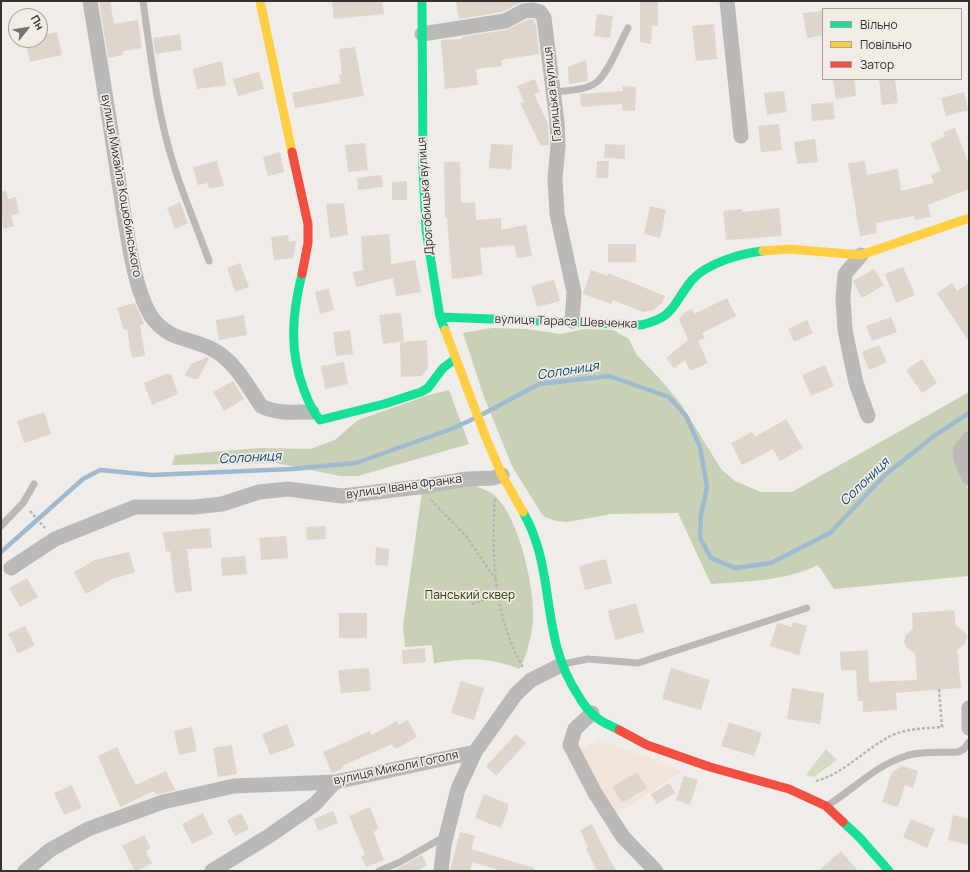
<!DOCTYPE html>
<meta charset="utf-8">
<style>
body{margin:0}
#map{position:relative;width:970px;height:872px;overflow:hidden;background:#efece9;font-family:Manrope,sans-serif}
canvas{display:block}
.frame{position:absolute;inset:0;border:2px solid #33302e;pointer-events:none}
.legend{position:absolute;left:822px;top:8px;width:140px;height:72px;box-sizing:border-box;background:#f2ece6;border:1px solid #a6a19c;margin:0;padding:5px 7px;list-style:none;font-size:12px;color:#33302e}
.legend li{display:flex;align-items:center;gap:8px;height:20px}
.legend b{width:20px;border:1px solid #a6a19c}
.north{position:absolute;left:8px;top:8px;width:40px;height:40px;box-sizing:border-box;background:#f2ece6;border:1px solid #a6a19c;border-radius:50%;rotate:60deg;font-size:11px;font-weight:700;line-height:16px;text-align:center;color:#33302e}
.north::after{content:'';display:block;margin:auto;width:14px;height:18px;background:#75726f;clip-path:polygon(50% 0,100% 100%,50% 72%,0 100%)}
</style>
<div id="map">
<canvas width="970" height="872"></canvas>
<div class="frame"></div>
<ul class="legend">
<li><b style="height:5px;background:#16e098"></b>Вільно</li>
<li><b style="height:5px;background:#ffcf43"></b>Повільно</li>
<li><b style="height:5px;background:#f24e42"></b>Затор</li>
</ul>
<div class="north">Пн</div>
</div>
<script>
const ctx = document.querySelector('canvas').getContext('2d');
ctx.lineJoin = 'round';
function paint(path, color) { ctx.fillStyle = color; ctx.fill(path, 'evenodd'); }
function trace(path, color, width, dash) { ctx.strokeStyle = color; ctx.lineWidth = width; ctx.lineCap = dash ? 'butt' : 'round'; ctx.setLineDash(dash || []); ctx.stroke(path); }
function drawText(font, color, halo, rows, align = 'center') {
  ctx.font = font + ' Manrope,sans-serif'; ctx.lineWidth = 3.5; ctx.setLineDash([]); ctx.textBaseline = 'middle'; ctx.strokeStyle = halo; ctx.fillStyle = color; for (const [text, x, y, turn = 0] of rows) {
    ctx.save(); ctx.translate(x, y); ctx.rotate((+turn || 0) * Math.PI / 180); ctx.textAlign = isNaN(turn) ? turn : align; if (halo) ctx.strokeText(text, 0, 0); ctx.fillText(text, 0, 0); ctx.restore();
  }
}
const industrial = new Path2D(`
 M600,740L683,771L614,815L576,751Z`);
const green = new Path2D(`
 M826,749L837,760L814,777L806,775Z`);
const forest = new Path2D(`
 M492,328L527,329L560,334L584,329L613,330L629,339L636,354L659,378L681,404L721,469L735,481L761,492H792L969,392V434L955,458L969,491V576L834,589L818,565C786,581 747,581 711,584L678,513L611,514L568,522L556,521L543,516L512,466L484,397L463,333Z
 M449,390L469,444L358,476H340L276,463L172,465L175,455L260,448L310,449L335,440L358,420L429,395Z
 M473,485C480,488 490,491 495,496C519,517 535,589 533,619C532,637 527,653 520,669C485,656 470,658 434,663L432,645L405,647L403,626L422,492Z`);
const stream = new Path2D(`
 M483,414L539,384L609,376L669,397L686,416L700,447L707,487L701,515L700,538L711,558L735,568L771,563L830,533L885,475L934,436L969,413
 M1,552L83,479L100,470L152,475L292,469L356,463L454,428L473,419`);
const building = new Path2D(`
 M99,1H110L114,24L138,20L142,48L123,51V55L108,58Z
 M332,1H382L384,14L334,19Z
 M456,1H531L520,3L502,12L459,19Z
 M640,2H658V26H652L651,44L640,42Z
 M823,11V35L807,38L803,13Z
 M597,14L613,16L610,38L594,36Z
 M533,19L534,24L536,23L539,54L501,60L502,66L476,69L478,85L445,89L441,40L461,39V37L506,30L527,20Z
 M714,24L717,59L696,61L692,26Z
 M57,32L62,55L30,62L25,40H40V36Z
 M180,34L182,50L155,54L153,38Z
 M355,47L364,96L295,108L292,93L340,83L339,75L342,74L339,49Z
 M586,60L588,81L569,84L568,67Z
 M222,61L226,85L197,89L193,69Z
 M259,72L264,89L238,96L233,79Z
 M535,79L540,92L534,94L548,124L549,145L541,146L520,103L524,102L517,86Z
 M833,79H854L856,96L836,99Z
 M879,79H895L898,103L882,105Z
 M623,86L636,87L635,111L622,110V104L581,107L580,94L623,91Z
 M784,91L787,112L767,115L764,93Z
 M964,92L968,110L946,116L941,98Z
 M833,102L835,119L812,121L811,104Z
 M779,124L782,150L761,152L758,126Z
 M955,128L969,165V189L928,205L931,217L915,220L914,216L876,223L877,233L860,236L848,163L865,161L867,175L898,169L901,191L934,183L931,175L941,171L930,143L945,137L943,132Z
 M815,139L818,162L797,164L794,142Z
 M365,143L368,170L348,172L345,145Z
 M491,144L513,145L511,170L489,168Z
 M605,144L625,145V159L604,158Z
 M280,152L284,172L268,176L263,157Z
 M217,161L224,186L209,189L208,183L198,185L193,167Z
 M597,161H609L608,178H596Z
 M444,162H460L461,203L475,202L476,220L501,218V230L526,225L532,256L517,258L514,245L480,248L483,275L452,279L447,218H445Z
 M381,175L383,187L358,190L357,178Z
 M407,181V200H392V182Z
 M6,191L8,199L16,197L19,214L11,215L14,226L3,229L1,192Z
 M180,202L188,223L175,229L167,208Z
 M344,203L348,235L330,238L326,204Z
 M650,206L666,210L660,238L644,234Z
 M779,208L782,236L726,240L723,211L742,209V212Z
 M389,234L391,264L415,260L421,292L396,296L393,278L356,287L353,272L363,270L361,236Z
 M288,235L289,242L296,241L293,258L274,260L271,237Z
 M608,244H636V262H608Z
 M240,263L249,287L235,292L227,268Z
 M903,267L915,295L896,303L885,274Z
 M874,269L884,285L862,298L853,281Z
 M591,270L608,276V273L665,296L662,303L653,310L643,312L613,300L611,304L583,294Z
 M554,280L560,301L537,307L531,286Z
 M952,283L957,291L969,283V342L937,293Z
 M329,289L334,310L320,314L315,292Z
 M727,298L736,316L702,333L705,338L698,341L708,363L690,371L685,360L674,368L666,358L688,340L679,319L685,312L692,309L694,314Z
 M135,303L144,324L140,325L145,356L132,358L127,329L124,330L117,308Z
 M401,313L404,341L383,344L379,315Z
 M244,315L247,335L219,340L216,320Z
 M891,317L897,332L872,341L866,326Z
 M807,320L813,333L794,342L788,329Z
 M350,330L353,354L336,356L333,332Z
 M427,340L428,368L422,376L401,377L400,342Z
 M879,345L887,362L869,370L862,352Z
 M208,357L209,358L198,379H193L185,375L191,364Z
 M922,359L937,383L922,393L906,370Z
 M344,362L348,384L325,389L321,366Z
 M825,365L834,386L811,396L802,375Z
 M166,374H171L178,394L152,405L144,383Z
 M233,381L244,399L224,411L213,392Z
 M44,412L51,434L24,443L17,421Z
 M786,419L803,448L780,461L773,449L742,465L731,443L752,432L755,437Z
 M325,526L326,539L307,540L306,527Z
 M210,528L212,548L187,549L192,591L175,593L170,551L166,552L163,532Z
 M286,536L288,558L261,560L259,538Z
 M376,547L389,549L388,566L375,565Z
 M129,552L135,572L112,579L86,594L74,572L95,560Z
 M245,556L247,574L222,576L221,558Z
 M606,559L612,583L585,590L579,566Z
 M27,578L38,597L20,607L9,588Z
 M636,603L644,632L615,640L608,611Z
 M954,610L956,626L963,630L967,636L965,644L957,650L961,688L896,693L897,710L863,712V701H858L856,670H841L840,652L868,650L869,682L917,680L915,653L908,649L904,642L906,635L913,629L912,613Z
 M339,613H367V638H339Z
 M793,622L807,626L799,655L770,646L777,623L792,627Z
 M25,626L35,645L18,654L8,634Z
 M425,648L426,662L403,664L402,650Z
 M369,668L371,691L341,693L338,670Z
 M671,668L710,680L701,710L662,699Z
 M461,681L484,688L474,720L451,713Z
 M792,688L824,693L820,724L787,719Z
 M408,720L417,737L398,748H394L392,744L342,766L343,768L332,773L323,752L370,731L372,735L397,721L399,725Z
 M729,722L762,733L754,756L721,746Z
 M287,724L295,746L270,755L262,734Z
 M192,727L197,751L179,755L174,731Z
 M516,734L526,743L496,776L486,766Z
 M232,745L237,774L218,777L213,748Z
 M117,747L136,785L166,771L175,790L156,795L154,791L120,807L98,756Z
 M902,766L918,771L913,788L905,785L898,807L882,802L892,772Z
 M637,772L647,788L622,803L612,787Z
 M684,776L698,780L690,805L676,800Z
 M669,783L675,793L657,804L651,794Z
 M72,785L82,808L64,815L54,793Z
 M484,794L508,804V809L501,828L475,818Z
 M370,807L379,829L373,832L384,860L366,867L361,856L365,855L349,816Z
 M333,811L338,823L318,831L314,819Z
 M203,813L213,834L192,844L182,824Z
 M241,813L249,829L235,836L227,820Z
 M953,815L969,819V845L948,840Z
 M911,819L935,829L927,848L903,837Z
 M592,824L599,839L616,871H597L586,849L588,847L580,830Z
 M460,832L475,836L471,849L534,868V871H502L472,862L470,871H450Z
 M144,835L151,848L146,851L152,864L135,871L122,846Z
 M841,851L858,871H818Z
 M422,855L427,865L417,871H393Z`);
const path = new Path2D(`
 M495,499C491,555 494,618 523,667
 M431,500L466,536L496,580
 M30,511L45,528
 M472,604L498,595
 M816,781C843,774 863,751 887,738C903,728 923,729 942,727L939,689`);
const lane = new Path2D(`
 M143,1C151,57 157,115 175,169C185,200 198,230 209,261
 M554,92C568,90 585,91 597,82C609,72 620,42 628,28
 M1,526L23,503L34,484
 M563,664L588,659L638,663L807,608
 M828,805C854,789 876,765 906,756C919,751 943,753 958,752L964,749L969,742
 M379,871L400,862L444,837`);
const street = new Path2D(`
 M90,1C100,62 110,122 119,183C125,216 133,295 154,320C171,341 191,338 212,349C234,360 248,386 261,406C276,414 296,412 312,412
 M727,1L741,136
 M422,34L505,21L524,11L533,10L540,12L544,18L557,122L558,146L555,178L557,214L574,292L572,321
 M861,255L845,274L843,298L845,330L856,383L868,416
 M969,439L960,450L961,460L969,478
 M11,568L55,539L135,507H194L222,504L259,492L288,489L342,496L419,487L467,479L493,478L502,475
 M969,708V728
 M592,713L575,729L570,745L595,793L623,837L656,871
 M25,871L50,850L88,829L163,802L234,786L335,782L475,752
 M212,871L269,836L315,804L335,782
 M441,871L444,845L458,789L475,752L516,694L531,680L561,665`);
const fast = new Path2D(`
 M422,1L423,169L426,230L440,317L445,330
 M302,274C292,314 289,351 304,390C308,401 312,411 320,420L384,404L421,392L428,388L443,368L455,359
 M440,317L641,325C676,317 672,304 692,280C707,263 742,253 763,251
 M523,512C557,571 539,637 578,695C583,704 589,712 597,718C603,723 612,726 619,730
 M843,822L860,838L889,871`);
const slow = new Path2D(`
 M260,1L292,152
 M763,251L789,249L861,255L969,218
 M445,330L486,438L502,475L523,512`);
const jam = new Path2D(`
 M292,152L308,224V243L302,274
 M619,730L647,745L710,767L789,789L826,806L843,822`);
const streetNames = [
 ["Галицька вулиця",553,94,-96],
 ["вулиця Михайла Коцюбинського",121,186,80],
 ["Дрогобицька вулиця",426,196,-94],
 ["вулиця Тараса Шевченка",566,322,2],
 ["вулиця Івана Франка",404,487,-8],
 ["вулиця Миколи Гоголя",396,768,-12]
];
const parkNames = [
 ["Панський сквер",470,596]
];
const waterNames = [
 ["Солониця",568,371,-9],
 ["Солониця",250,458,-3],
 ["Солониця",865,482,-44]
];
paint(industrial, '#f1e5db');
paint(green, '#d4dbc2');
paint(forest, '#c8d0b5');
trace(stream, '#9eb9d0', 4.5);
paint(building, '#ded5cc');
trace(path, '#b8b6b5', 2.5, [3, 2]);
trace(lane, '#bab9b8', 7);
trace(street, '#bab9b8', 15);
trace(fast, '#16e098', 9);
trace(slow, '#ffcf43', 9);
trace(jam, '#f24e42', 9);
drawText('12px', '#33302e', '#f2ece6', streetNames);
drawText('12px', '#2a3901', '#f2ece6', parkNames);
drawText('italic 13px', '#044775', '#f2ece6', waterNames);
</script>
